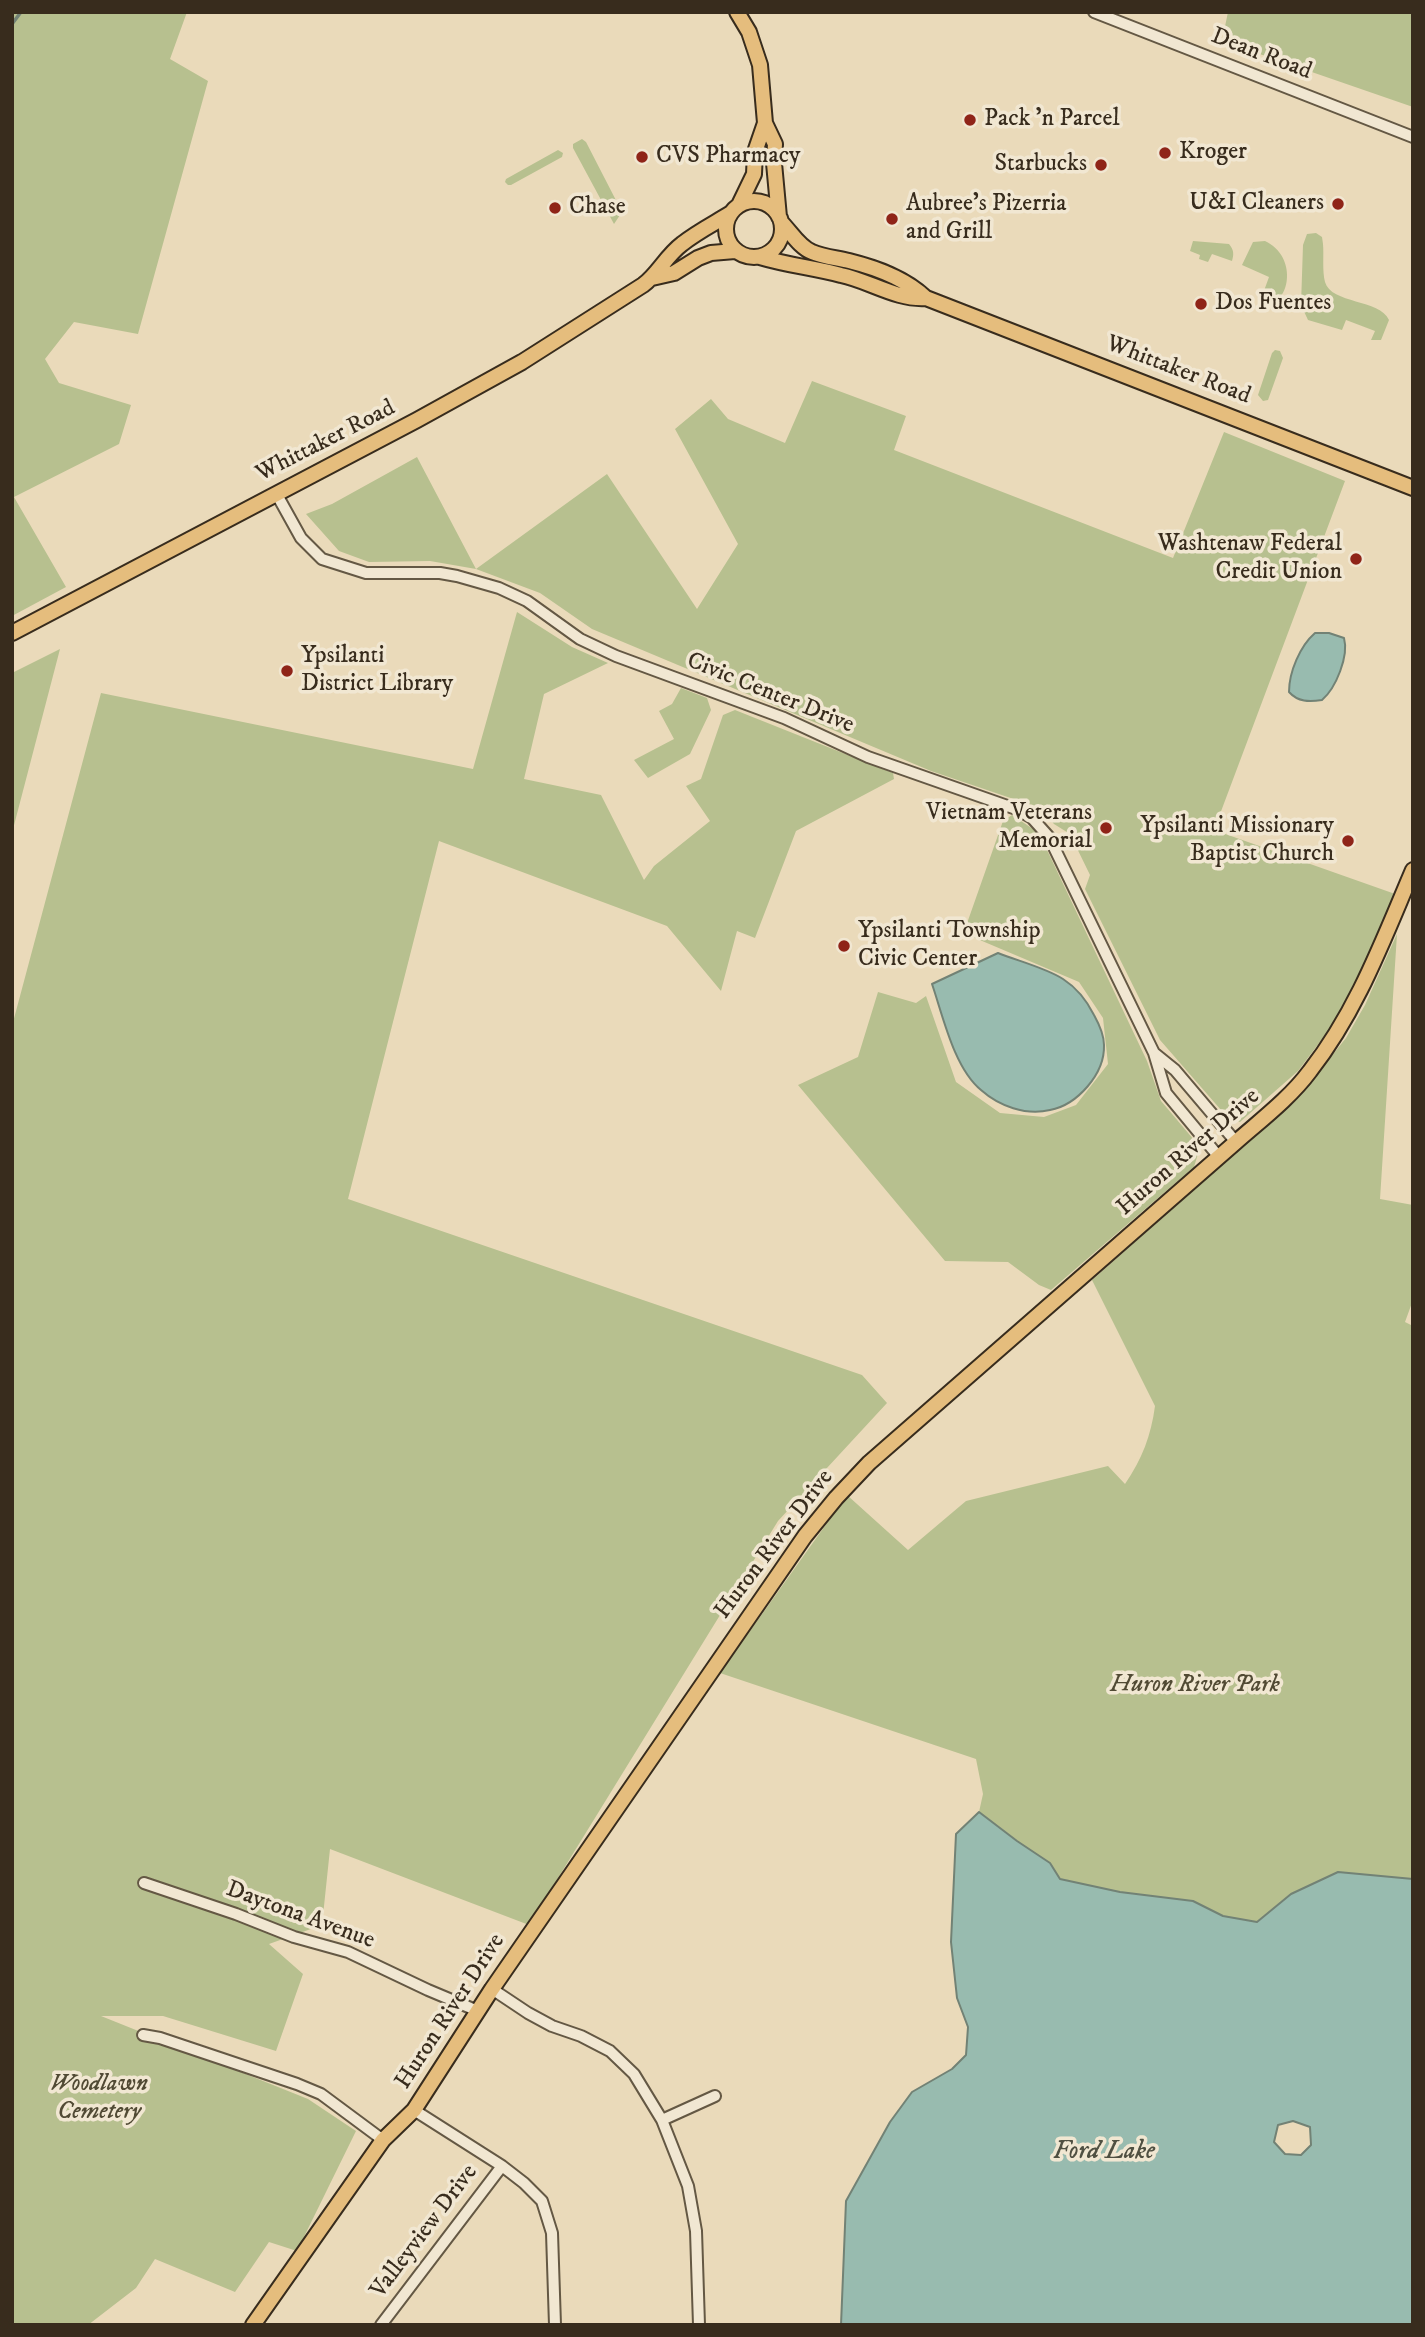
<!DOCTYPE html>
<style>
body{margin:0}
#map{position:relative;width:1425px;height:2337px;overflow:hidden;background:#eadaba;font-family:"IM FELL DW Pica",serif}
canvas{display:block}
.frame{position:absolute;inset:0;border:14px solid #382c1d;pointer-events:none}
</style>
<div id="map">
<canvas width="1425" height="2337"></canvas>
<div class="frame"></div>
</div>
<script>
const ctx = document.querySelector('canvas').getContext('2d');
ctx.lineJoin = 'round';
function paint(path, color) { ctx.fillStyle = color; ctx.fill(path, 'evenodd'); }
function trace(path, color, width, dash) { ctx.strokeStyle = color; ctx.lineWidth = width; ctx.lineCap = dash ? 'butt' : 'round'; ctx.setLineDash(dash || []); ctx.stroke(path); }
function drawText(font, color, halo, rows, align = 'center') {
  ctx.font = font + ' "IM FELL DW Pica",serif'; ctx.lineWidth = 7; ctx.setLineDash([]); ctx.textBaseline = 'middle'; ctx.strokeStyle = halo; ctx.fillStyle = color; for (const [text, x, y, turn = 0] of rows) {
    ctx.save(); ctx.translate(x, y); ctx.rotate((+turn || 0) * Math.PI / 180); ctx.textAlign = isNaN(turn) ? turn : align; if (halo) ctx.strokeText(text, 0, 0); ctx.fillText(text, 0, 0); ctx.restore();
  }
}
const green = new Path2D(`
 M12,12H187L170,59L208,81L138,334L74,322L45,359L59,383L131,405L119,444L14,497L66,587L12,616Z
 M1228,12H1413V107L1222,41Z
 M582,139L586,142L622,212L614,224L573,148V144Z
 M558,150L563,153L562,157L511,185H508L505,182L506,179Z
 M1316,233L1322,237L1323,244C1324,255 1322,271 1325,282C1331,304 1380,299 1389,320L1381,340H1371L1375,331L1346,320L1342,330L1308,320L1301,305L1303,245L1307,234Z
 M1193,241L1229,244C1234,250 1234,254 1232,261L1212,254L1208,262L1199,259L1200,255L1190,251Z
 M1265,241C1302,258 1287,315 1261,299L1269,277L1242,265L1253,242Z
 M1275,350L1280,351L1283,358L1268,400L1263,401L1258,395L1272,353Z
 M812,381L906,416L894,450L1173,558L1224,432L1345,481L1214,830L1398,895L1350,1002L1298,1071L1240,1122L1228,1118L1160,1040L1085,889L1090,875L1070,834L1054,824L1040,808L931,771L592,629L540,593L476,569L430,561L369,562L339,551L306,514L332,504L417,457L476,569L607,474L697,609L738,544L675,429L711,399L728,419L785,443Z
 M517,612L572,647L608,663L544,694L524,779L601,795L644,880L654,866L710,821L686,786L701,779L723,715L735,710L893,773L894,779L796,831L755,938L737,931L721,991L667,926L439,841L348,1199L862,1375L887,1403L778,1521L529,1925L330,1849L322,1925L269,1944L303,1974L276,2051L163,2016H101L308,2099L356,2131L297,2251L269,2242L235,2292L155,2259L136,2288L88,2325H12V1026L101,693L473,769Z
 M60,649L12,833V673Z
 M681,688L707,698L711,710L690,754L648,778L634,760L674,739L659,711L672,704Z
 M1012,815L1039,833L1147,1061L1161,1101L1200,1147L1194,1167L1051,1290L1039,1285L1008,1262L945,1261L798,1085L858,1057L878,992L916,1003L926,996L956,1082L1000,1113L1044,1117L1076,1105L1108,1064L1103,1018L1079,982L968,935L965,929L1003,821Z
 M1397,934L1380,1199L1413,1205V1300L1405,1322L1413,1326V1879L1338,1872L1291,1894L1257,1922L1223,1916L1193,1901L1120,1892L1060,1879L1050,1863L1017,1841L979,1812L983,1794L976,1759L720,1673L847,1495L908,1550L966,1501L1108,1466L1125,1484C1142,1459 1151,1436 1155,1406L1092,1280L1296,1100L1346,1038L1365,1005Z`);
const water = new Path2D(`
 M1315,633H1329L1344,638C1349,656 1336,688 1322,700C1309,702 1298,702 1289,692C1289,672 1300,646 1315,633Z
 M998,953C1018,961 1046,968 1063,979C1077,988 1087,1001 1094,1015C1099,1024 1104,1034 1104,1045C1105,1074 1077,1105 1050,1110C1026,1116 999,1106 981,1090C954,1068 943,1016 932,984Z
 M979,1812L1017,1841L1050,1863L1060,1879L1120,1892L1193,1901L1223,1916L1257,1922L1291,1894L1338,1872L1413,1879V2325H841L846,2201L890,2122L912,2092L952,2069L966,2055L968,2027L957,1998L951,1942L956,1834ZM1293,2121L1310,2127L1311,2145L1301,2155L1285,2154L1274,2142L1278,2125Z`);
const stream = new Path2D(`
 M12,24L21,12`);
const minor = new Path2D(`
 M1094,12L1413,137
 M276,493L301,538L322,559L366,573H440L457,576L499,588L527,601L580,639L616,656L784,718L868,757L1016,809L1032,818L1049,837L1154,1053L1166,1093L1219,1157
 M1154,1053L1175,1070L1236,1142
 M144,1883L236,1914L294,1937L348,1952L428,1990L478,2011
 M492,1989L528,2013L552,2026L581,2036L610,2051L634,2074L662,2120L688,2186L696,2231L699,2325
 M143,2035L160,2038L297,2084L321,2094L383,2140
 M414,2110L502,2166L524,2183L542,2201L552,2233L555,2325
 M662,2120L715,2096
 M381,2325L502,2166`);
const major = new Path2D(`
 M737,12L749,32L760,65L765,123L755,152L754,174L739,205
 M765,123L775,144L774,163L779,217
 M726 229a28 28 0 1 1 56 0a28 28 0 1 1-56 0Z
 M781,222C791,232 799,247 812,252C824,257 837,258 849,261C877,268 905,278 926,298L1413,488
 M760,257C787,265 814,268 841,275C870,281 896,300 926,298
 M652,278L674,273L698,258L711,253L735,251
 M12,633L417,420L522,362L643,285C658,274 666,256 682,244C697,232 715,223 731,213
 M253,2325L383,2140L414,2110L492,1989L805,1536L836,1498L869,1463L1236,1142C1261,1120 1290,1098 1310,1071C1357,1011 1383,940 1413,870`);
const markers = [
 [970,120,7,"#8f2418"],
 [1165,153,7,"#8f2418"],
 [642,157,7,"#8f2418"],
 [1101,165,7,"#8f2418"],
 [1338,204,7,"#8f2418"],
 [555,208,7,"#8f2418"],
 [892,219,7,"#8f2418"],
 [1201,304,7,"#8f2418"],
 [1356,559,7,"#8f2418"],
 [287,671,7,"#8f2418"],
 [1106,828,7,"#8f2418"],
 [1348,841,7,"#8f2418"],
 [844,946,7,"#8f2418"]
];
const streetNames = [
 ["Dean Road",1261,55,21],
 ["Whittaker Road",1178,371,21],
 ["Whittaker Road",326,442,-27],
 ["Civic Center Drive",770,694,22],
 ["Huron River Drive",1189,1153,-41],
 ["Huron River Drive",775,1545,-53],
 ["Daytona Avenue",300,1916,20],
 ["Huron River Drive",451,2012,-57],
 ["Valleyview Drive",425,2232,-53]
];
const poiNames = [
 ["Pack 'n Parcel",984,120],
 ["Kroger",1179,153],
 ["CVS Pharmacy",656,157],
 ["Starbucks",1087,165,"right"],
 ["U&I Cleaners",1324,204,"right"],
 ["Aubree's Pizerria",906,205],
 ["and Grill",906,233],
 ["Chase",569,208],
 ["Dos Fuentes",1215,304],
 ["Washtenaw Federal",1342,545,"right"],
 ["Credit Union",1342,573,"right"],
 ["Ypsilanti",301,657],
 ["District Library",301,685],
 ["Vietnam Veterans",1092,814,"right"],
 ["Memorial",1092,842,"right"],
 ["Ypsilanti Missionary",1334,827,"right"],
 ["Baptist Church",1334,855,"right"],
 ["Ypsilanti Township",858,932],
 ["Civic Center",858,960]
];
const parkNames = [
 ["Huron River Park",1195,1686],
 ["Woodlawn",99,2085],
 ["Cemetery",99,2113]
];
const waterNames = [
 ["Ford Lake",1104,2153]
];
paint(green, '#b7c08f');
paint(water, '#98bbaf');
trace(water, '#728275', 2);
trace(stream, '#728275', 3.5);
trace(minor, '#645844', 14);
trace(major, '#382c1d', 18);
trace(minor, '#f1e7d2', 10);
trace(major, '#e5bd7d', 14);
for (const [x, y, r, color] of markers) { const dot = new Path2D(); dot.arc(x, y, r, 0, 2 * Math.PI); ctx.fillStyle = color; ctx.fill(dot); trace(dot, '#f1e7d2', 2.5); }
drawText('24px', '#382c1d', '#f1e7d2', streetNames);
drawText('24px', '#382c1d', '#f1e7d2', poiNames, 'left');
drawText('italic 24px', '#514a34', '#f1e7d2', parkNames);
drawText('italic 26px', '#505042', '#f1e7d2', waterNames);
</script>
